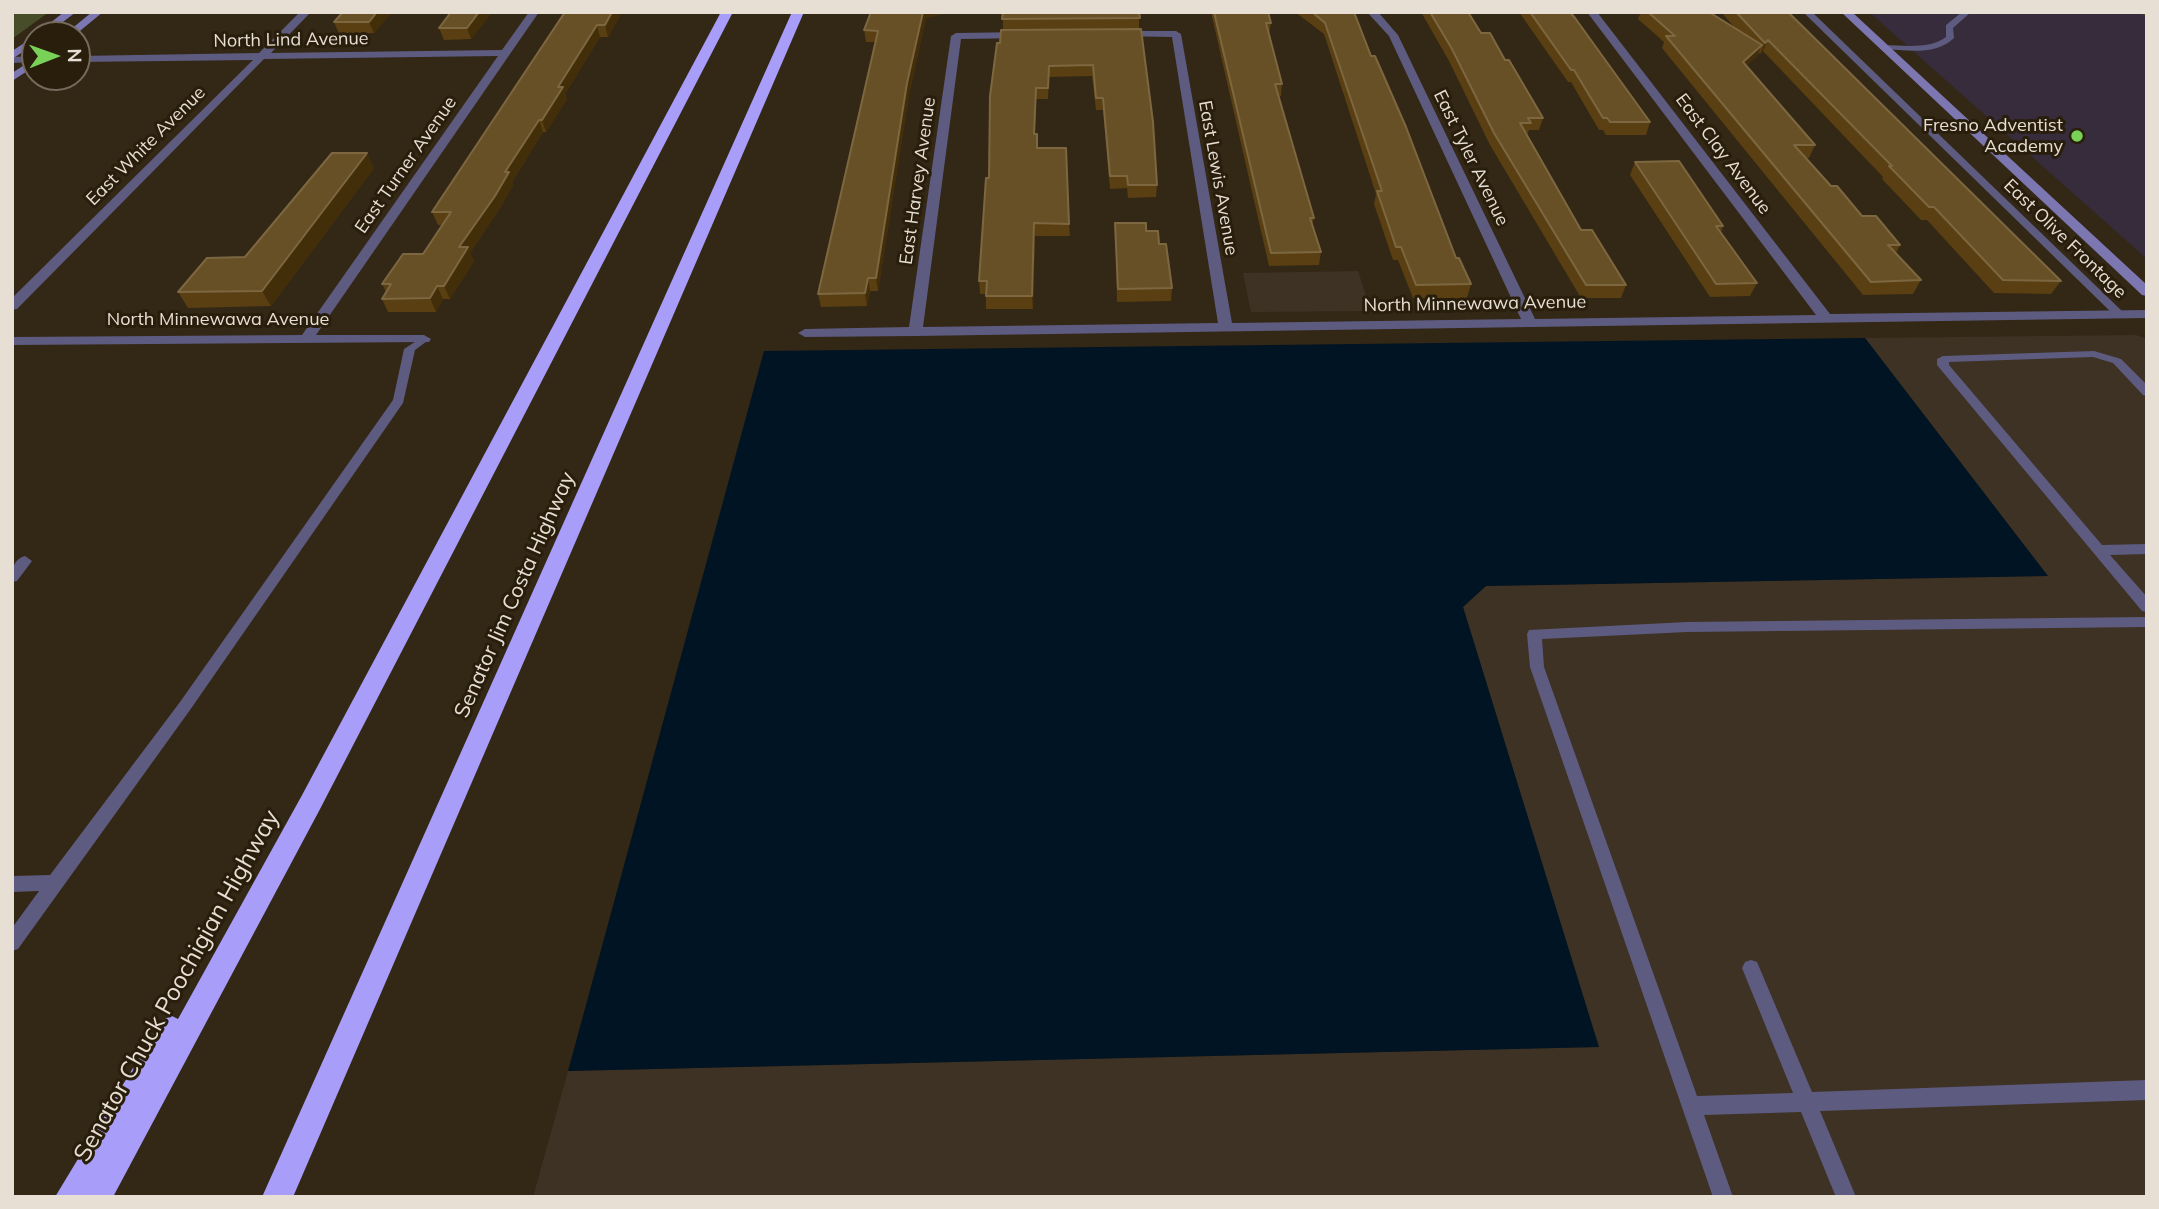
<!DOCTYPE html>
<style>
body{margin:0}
#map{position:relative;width:2159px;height:1209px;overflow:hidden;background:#332716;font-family:Mulish,sans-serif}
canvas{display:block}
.frame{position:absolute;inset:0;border:14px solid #e7dfd4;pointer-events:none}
.north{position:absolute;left:21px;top:21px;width:70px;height:70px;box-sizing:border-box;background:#291d0c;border:2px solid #756b5c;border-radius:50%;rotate:89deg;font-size:19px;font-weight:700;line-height:28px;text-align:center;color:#e7dfd4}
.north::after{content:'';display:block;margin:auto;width:24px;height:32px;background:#79d157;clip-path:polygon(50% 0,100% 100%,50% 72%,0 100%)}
</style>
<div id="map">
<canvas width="2159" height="1209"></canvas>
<div class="frame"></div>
<div class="north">N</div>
</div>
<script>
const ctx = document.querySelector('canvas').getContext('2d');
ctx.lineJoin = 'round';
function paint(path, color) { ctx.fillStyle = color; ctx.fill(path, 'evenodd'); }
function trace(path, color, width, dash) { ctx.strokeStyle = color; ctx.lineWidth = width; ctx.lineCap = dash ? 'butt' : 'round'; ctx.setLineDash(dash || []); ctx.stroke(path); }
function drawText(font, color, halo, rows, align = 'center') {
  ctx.font = font + ' Mulish,sans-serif'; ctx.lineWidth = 6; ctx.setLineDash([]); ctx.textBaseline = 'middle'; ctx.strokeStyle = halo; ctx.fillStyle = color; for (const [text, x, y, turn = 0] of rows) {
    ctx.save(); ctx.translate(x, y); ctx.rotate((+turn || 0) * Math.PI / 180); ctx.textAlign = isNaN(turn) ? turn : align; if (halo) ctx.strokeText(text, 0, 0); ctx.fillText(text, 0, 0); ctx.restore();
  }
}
const commercial = new Path2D(`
 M1358,271L1371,311L1251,312L1243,273Z
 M2136,335L2147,339V1197H533L568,1071L1598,1047L1463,607L1486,586L2047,576L1865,338Z`);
const education = new Path2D(`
 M1869,12H2147V260V259Z`);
const green = new Path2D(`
 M18,12H49L12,39V16Z`);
const water = new Path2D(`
 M1865,338L2048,576L1486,586L1463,607L1599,1047L568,1071L764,351Z`);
const lane = new Path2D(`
 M1803,12H1812L2123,312V316H2115Z
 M1962,12H1971L1953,28L1954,38C1936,56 1906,50 1883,49L1879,47L1883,45C1903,45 1929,50 1946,37V25Z
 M424,336L430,339L415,350L403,403L190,710L18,949L12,951V928L39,891L12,892V876L50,875L180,702L393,400L404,349Z
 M2094,351L2121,359L2147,385V396L2143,395L2113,363L2093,357L1949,362V365L2102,545L2147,544V554L2110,555L2147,597V612L2142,611L1937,365V359L1943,356Z
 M25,556L32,561L17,581L12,582C12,571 12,560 25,556Z
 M2147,617V627L1687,632L1542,639L1544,667L1697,1096L1793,1093L1742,968L1745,962L1751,960L1757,962L1812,1092L2147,1080V1100L1820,1111L1856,1197H1836L1801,1112L1704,1115L1733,1197H1713L1530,667L1527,634L1529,630L1687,622Z`);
const street = new Path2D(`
 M300,12H311L271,53L502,50L529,12H539L316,335H424L431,339L429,342L12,345V337L302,335L498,56L264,59L17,309L12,310V298L253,60L77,62V56L259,53Z
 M1367,12H1378L1398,35L1535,319L1816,315L1587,12H1597L1830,314L2147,310V318L915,336L805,337L798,333L805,329L909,327L951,36L956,33L1025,32L1030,35L1025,38L961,39L923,327L1218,323L1172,37L1115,36V32L1119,31H1176L1181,34L1232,323L1521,319L1389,36Z
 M35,56V62L12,63V57Z`);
const secondary = new Path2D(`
 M64,12H76L46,35H35Z
 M92,12H103L75,35H64Z
 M1841,12H1852L2147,285V296L2142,295Z
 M35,36V44L12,59V51Z
 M35,58V66L12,81V73Z`);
const highway = new Path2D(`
 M721,12H733L319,811L113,1197H55L162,1020L172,1016L178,1019L301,797Z
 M792,12H804L293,1197H262Z`);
const wall = new Path2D(`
 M392,12L374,33L339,34L334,22Z
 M492,12L471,39L444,40L439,28Z
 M565,12H622L608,37H600L565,94L567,99L546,132H543L512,182L513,185L500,208L470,253L474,261L450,299H443L436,312H388L382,299L386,292L382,284L423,254L442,225H438L432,212Z
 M871,12H1145V14H1139V29L1157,185L1156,197L1128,198L1127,188L1110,189L1103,110H1096L1092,76L1049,77L1048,99H1036L1035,134L1037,148L1069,224L1070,236H1035L1033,309H986V294H980L979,281L1000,43L1003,30V13L950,12L926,18L909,95L878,291H870L867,306L821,307L818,294L876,42H866L864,30Z
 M1211,12H1268L1271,23L1269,34L1282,84L1281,96H1278L1314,218L1312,225L1321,252L1319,265L1269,266Z
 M1295,12H1354L1371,56L1456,258L1471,284L1467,298H1413L1398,260H1393L1374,204L1376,194L1324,34Z
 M1421,12H1468L1481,33L1505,60L1543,118L1539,130H1529L1527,135L1581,230L1626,285L1621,298H1581L1490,145L1449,61Z
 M1519,12H1570L1650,122L1646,135H1606L1603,130H1599L1571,82H1568Z
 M1641,12H1709L1735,28L1721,12H1788L2061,281L2051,294L1994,293L1927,220H1921L1882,179L1883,177L1763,51L1760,54L1759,53L1757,56L1746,66L1815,145L1809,158H1805L1831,186L1862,216L1900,245L1896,253L1921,280L1913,294L1863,295L1662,48L1664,42L1638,19Z
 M2139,12H2147V17Z
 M1635,162L1723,226L1721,232L1757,283L1750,296L1710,297L1630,175Z
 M374,168L271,306L188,308L178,292L245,257Z
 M1115,223L1146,231L1159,244L1172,288L1171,301L1117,302Z`);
const shadedWall = new Path2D(`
 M377,12H392L374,33L369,22Z
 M479,12H492L471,39L467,28Z
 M612,12H622L608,37L605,25Z
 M923,12H950L926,18L909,95L878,291L876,278L907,83Z
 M597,25L600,37L565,94L567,99L546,132L542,120L558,87Z
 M1768,40L1763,51L1760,54L1765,43Z
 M1762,45L1757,56L1738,74L1743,62Z
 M539,120L543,132L512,182L513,185L500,208L470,253L474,261L450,299L444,286L459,247Z
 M367,153L374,168L271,306L262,291Z
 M1034,223L1035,236L1033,309L1032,296Z
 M868,278L870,291L867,306L865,293Z
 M437,286L443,299L436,312L430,298Z`);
const building = new Path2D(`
 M343,12H377L369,22H334Z
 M451,12H479L467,28H439Z
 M565,12H612L605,25H597L558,87H563L542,120H539L505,172H509L495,196L459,247H468L444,286H437L430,298L382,299L391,284H382L403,254H423L451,212H432Z
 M871,12H923L907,83L876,278H868L865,293L818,294L878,31L864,30Z
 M1003,12H1139L1140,18L1002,19Z
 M1214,12H1268L1271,23H1266L1282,84H1275L1314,218H1310L1321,252L1271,253Z
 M1312,12H1354L1371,56H1375L1406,127L1456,258H1459L1471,284L1416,285L1401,247H1396L1377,191H1382L1325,23Z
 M1430,12H1468L1481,33H1490L1505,60H1509L1543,118H1528L1531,123H1520L1581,230H1592L1626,285H1586L1494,133L1452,49Z
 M1530,12H1570L1575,18L1650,122H1610L1607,118H1603L1574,70H1571Z
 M1648,12H1709L1762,45L1743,62L1815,145H1794L1831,186H1837L1862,216H1876L1900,245H1888L1921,280L1871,282L1666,36H1675Z
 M1736,12H1788L2061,281L2003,280L1934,207H1929L1889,166H1892L1768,40L1765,43Z
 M1141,29L1153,122L1157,185H1128L1127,176H1110L1103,98H1096L1093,65L1049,66L1048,88H1036L1034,134H1037V148H1066L1069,224L1034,223L1032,296H986L987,281H979L986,178H989L990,96L997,43H1000L1001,30Z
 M332,153H367L262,291L178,292L207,258L245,257Z
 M1679,161L1723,226H1716L1757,283L1716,284L1635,162Z
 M1115,223H1146V231H1158L1159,244H1166L1172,288L1118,289Z`);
const markers = [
 [2077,136,7,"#79d157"]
];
const farStreetnames = [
 ["North Lind Avenue",291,40,-1],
 ["East White Avenue",146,146,-45],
 ["East Clay Avenue",1723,154,53],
 ["East Tyler Avenue",1471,158,64],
 ["East Turner Avenue",406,165,-55],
 ["East Lewis Avenue",1218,178,80],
 ["East Harvey Avenue",918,181,-82],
 ["East Olive Frontage",2065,239,44],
 ["North Minnewawa Avenue",1475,304,-1],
 ["North Minnewawa Avenue",218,320]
];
const farPoinames = [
 ["Fresno Adventist",2063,126],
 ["Academy",2063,147]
];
const streetNames = [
 ["Senator Jim Costa Highway",515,595,-66]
];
const nearStreetnames = [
 ["Senator Chuck Poochigian Highway",177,986,-61]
];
paint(commercial, '#3e3224');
paint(education, '#362c3b');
paint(green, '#474d29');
paint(water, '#011423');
paint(lane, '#5e5b80');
paint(street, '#5e5b80');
paint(secondary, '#7c76b1');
paint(highway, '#a89df9');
paint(wall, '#593f11');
paint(shadedWall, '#432e0a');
paint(building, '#685026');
trace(building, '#7c6741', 2);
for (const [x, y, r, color] of markers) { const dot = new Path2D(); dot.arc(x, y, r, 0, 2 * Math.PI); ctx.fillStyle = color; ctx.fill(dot); trace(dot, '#291d0c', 2.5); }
drawText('18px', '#e7dfd4', '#291d0c', farStreetnames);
drawText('18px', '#e7dfd4', '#291d0c', farPoinames, 'right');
drawText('21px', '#e7dfd4', '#291d0c', streetNames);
drawText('24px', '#e7dfd4', '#291d0c', nearStreetnames);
</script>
